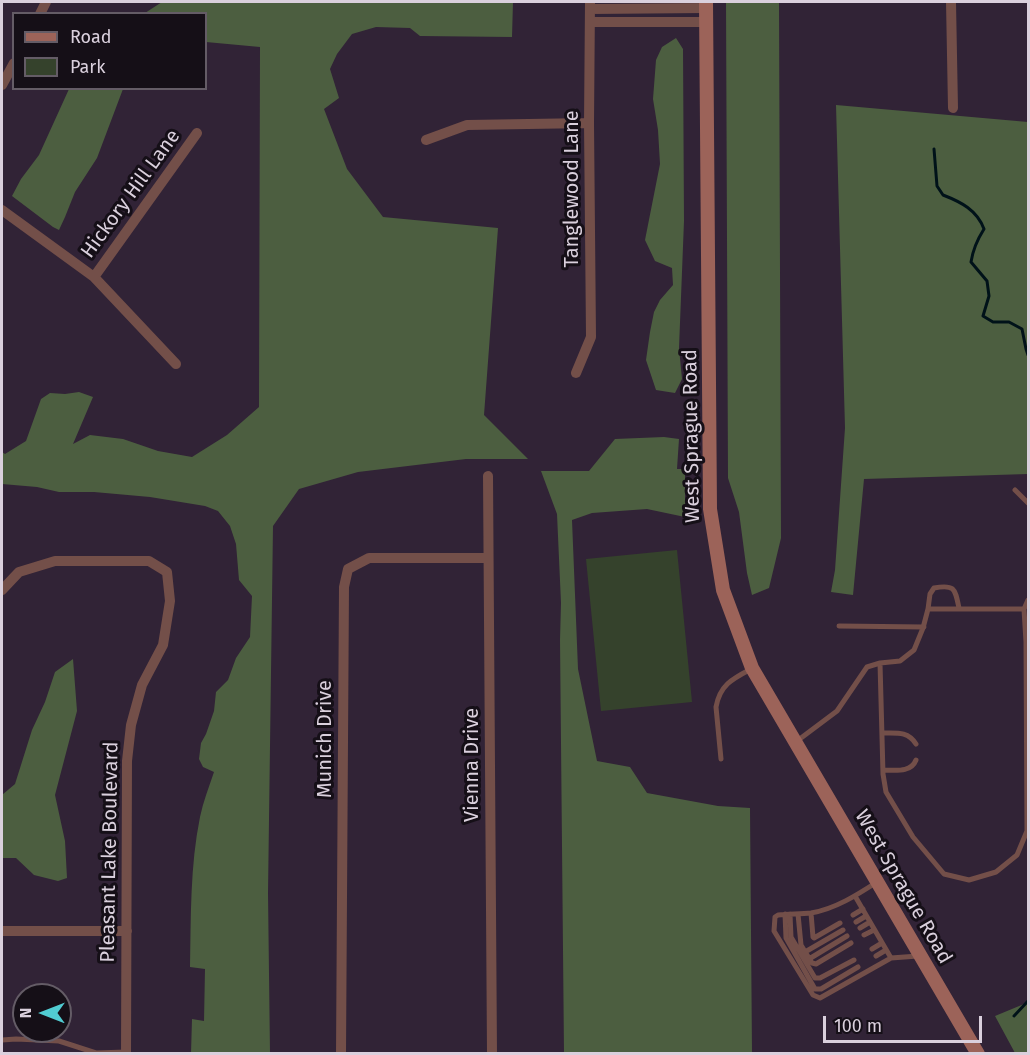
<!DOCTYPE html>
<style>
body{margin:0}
#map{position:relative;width:1030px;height:1055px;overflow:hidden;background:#312336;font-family:"Fira Sans",sans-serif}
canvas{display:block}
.frame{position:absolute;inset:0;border:3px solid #dad0dd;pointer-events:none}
.legend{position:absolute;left:12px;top:12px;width:195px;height:78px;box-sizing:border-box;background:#150f17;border:2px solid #645c66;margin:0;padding:8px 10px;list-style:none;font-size:18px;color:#dad0dd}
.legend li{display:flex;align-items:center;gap:12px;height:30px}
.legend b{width:30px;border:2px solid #645c66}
.north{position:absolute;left:12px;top:983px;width:60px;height:60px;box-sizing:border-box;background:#150f17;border:2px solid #645c66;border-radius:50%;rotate:270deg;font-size:16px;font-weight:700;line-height:24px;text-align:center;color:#dad0dd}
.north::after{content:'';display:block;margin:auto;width:21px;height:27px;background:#51ccd2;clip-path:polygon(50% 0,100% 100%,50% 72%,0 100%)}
.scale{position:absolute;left:823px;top:1016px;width:159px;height:27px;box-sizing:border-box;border:3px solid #dad0dd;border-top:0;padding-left:8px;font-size:18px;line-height:21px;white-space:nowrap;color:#dad0dd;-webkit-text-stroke:4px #150f17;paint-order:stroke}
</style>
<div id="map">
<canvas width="1030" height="1055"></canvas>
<div class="frame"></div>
<ul class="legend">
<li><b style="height:8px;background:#9c6359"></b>Road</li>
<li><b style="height:16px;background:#35422c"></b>Park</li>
</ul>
<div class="north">N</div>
<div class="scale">100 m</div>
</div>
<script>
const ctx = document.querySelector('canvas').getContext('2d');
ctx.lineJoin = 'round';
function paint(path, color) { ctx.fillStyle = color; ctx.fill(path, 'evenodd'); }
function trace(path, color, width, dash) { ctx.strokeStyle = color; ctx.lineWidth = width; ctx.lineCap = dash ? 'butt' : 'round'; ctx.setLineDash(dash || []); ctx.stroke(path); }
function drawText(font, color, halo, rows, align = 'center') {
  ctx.font = font + ' "Fira Sans",sans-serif'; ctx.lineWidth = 6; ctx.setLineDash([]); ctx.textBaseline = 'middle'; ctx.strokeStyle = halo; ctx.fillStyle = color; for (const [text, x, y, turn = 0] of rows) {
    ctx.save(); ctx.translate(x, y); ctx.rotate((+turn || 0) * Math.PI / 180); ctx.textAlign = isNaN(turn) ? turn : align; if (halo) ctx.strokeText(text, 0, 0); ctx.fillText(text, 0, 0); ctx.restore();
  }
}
const green = new Path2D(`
 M677,550L692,702L601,711L586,559Z`);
const forest = new Path2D(`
 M162,2H513L512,37L420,36L410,28L376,27L352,34L337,54L330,69L339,98L324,109L347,169L383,217L498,228L484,415L528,459H466L358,472L299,489L273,526L268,893L270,1053H191L192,1019L204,1021L205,969L190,967C191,917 190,866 200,817C203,802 209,787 214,772L203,767L199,759L201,743L206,734L214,711L216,692L228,680L236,658L250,637L252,596L239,580L236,544L230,526L218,511L205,506L150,497L94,492H59L37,487L2,484V452L5,454L26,441L41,399L50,393L65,394L79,392L93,397L73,444L90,435L123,439L158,451L192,457L227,435L259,407L260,47L206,42V14L145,13Z
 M726,2H779L781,538L769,588L752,595L747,573L739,512L728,478Z
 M676,38L683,49L684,221L679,348L682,379L675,393L656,390L646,360L650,332L654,312L660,300L673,285L672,268L655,261L645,240L660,164L658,130L653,99L656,60L662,47Z
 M69,89H123L97,158L75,192L65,217L59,230L53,227L12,196L21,179L39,155Z
 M836,105L1028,122V474L864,479L853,595L831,592L835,570L845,428Z
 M664,437L679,439L677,469H685V517L647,509L592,513L572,520L578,669L597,761L630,767L647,793L718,806L750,808L752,1053H564L560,640L561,603L557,514L541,471H589L615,439Z
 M73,659L77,711L55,795L65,841L67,878L58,881L34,875L16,858H2V795L15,784L32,730L45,702L55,672Z
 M1028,1000V1053H1015L995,1016L1024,1004Z`);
const stream = new Path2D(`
 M934,149L937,186L943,195C961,202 977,210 984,229C977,240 973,249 971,262L987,281L989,296L983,316L993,322H1009L1022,329L1026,349L1028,355
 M1014,1016L1028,1001`);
const lane = new Path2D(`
 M1015,490L1028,503
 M928,609L930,594L934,588C955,584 955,589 959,608
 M1024,609L1028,600
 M839,626L924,627
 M882,733C897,733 908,731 916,744
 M797,741L837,711L867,667L880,663L900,661L914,650L923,628L928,609H1024L1026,642L1027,831L1017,855L996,872L969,880L944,874L913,837L886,792L883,774L880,663
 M721,759L716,707C720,685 732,679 751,669
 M883,770C895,770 911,773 916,760
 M877,882C857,895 835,909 811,913C800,914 789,914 778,915L775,917L774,931L813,995L820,998L891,958L918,956
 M855,896L891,958
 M811,913L813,937L814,938L840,923
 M785,914L786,938L815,989H821L858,967
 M790,914L791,937L815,978H820L854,960
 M798,914L801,945L812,963L816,964L851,943
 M853,915L863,909
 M856,922L866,916
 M860,928L870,922
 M864,935L874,930
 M872,949L882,943
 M805,952L843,930
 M876,956L886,950
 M809,959L847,936
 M2,1040L16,1039L59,1041L96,1053L126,1052`);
const street = new Path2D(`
 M951,2L953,108
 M590,9L706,8
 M40,14L46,2
 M590,22H706
 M2,85L14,63
 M426,140L467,125L589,123
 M2,210L94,277L176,364
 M94,277L197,133
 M576,373L591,337L589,123L590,2
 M488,476L492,1054
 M2,590L19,572L55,561H149L167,572L170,601L163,645L142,685L131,725L127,761L126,1054
 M2,931H127
 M341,1054L344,587L348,569L369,558H488`);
const secondary = new Path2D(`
 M706,2L710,509L723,590L752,668L978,1054`);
const streetNames = [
 ["Tanglewood Lane",572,189,-90],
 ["Hickory Hill Lane",131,194,-54],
 ["West Sprague Road",692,436,-91],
 ["Munich Drive",325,739,-90],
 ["Vienna Drive",472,765,-90],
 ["Pleasant Lake Boulevard",110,852,-89],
 ["West Sprague Road",903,887,60]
];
paint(green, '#35422c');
paint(forest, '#4c5e40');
trace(stream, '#001219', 3);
trace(lane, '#734f49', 5);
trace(street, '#734f49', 10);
trace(secondary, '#9c6359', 14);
drawText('20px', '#dad0dd', '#150f17', streetNames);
</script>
